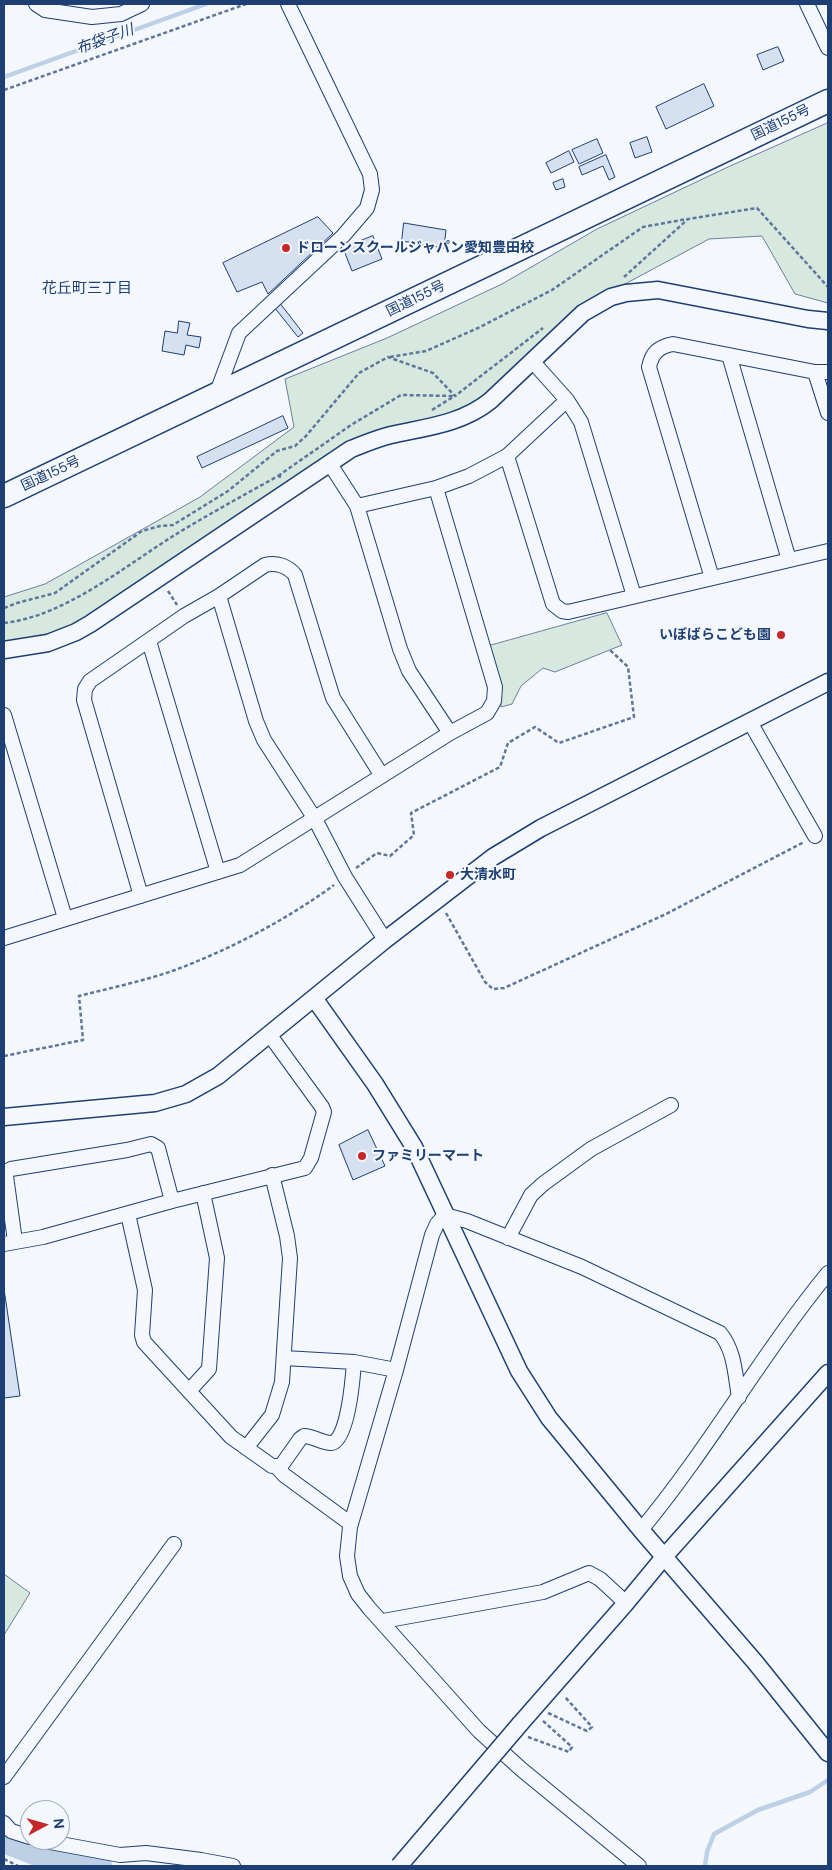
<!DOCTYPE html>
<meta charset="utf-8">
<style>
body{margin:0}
#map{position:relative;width:832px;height:1870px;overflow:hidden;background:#f4f7fb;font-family:"DM Sans",sans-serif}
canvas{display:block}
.frame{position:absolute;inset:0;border:5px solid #1d3f73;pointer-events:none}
.north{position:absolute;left:20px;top:1800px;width:50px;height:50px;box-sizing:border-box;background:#f4f7fb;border:1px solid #9eadc5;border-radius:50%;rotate:84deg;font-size:14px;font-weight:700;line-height:20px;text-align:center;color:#1d3f73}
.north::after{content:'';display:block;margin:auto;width:18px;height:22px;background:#c62828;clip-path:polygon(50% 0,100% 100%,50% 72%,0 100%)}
</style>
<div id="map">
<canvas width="832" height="1870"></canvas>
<div class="frame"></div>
<div class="north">N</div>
</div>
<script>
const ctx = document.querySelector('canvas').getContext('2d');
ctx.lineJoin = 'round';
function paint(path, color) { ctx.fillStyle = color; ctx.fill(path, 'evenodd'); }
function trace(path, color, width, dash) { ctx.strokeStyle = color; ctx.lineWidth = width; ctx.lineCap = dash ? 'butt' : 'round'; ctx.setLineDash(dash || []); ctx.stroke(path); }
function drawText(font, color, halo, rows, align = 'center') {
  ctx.font = font + ' "DM Sans","Noto Sans JP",sans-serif'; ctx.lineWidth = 4; ctx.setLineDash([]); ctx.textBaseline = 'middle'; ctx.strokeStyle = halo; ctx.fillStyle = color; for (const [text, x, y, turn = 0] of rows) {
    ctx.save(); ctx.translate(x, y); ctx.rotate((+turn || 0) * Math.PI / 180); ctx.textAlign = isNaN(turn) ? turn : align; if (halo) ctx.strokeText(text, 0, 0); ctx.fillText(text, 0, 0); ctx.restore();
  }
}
const green = new Path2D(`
 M828,123V303L795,294L762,236L709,239L612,291L488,394L450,418L325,457L80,621L60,631L4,643V597L45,584L200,497L294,427L285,379L387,338L502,284L597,229L728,167Z
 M607,613L622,645L555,672L543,668L521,686L512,704L501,707L500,686L489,646Z
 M4,1574L30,1593L4,1635Z`);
const stream = new Path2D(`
 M4,77L206,4
 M705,1866L707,1852L714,1834L758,1810L810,1792L828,1780`);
const river = new Path2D(`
 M4,1840L60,1862L99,1866`);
const building = new Path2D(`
 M778,47L784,61L763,70L757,55Z
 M704,84L714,106L666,129L656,107Z
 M647,137L652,152L635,158L630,143Z
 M597,139L603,153L579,164L572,150Z
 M569,151L574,162L551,173L546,163Z
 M606,155L615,177L609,180L603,166L582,175L579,167Z
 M563,179L565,187L556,190L553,183Z
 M318,217L333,233L268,294L262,282L237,292L223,263Z
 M404,223L446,230L444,248L402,241Z
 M373,236L382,259L352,271L343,248Z
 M279,302L303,333L298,337L274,307Z
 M179,321L190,323L187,335L201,337L199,348L186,345L184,355L162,351L165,331L177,333Z
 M283,416L288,428L202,468L197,457Z
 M368,1130L385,1166L353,1180L339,1145Z
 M4,1289L20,1396L4,1398Z`);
const path = new Path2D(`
 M4,90L246,4
 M624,277L688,219L757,208L828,287
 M390,357L426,351L478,328L552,290L643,227L687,219
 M432,410L453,397
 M278,476L351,425L401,395L455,396
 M168,591L177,605
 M4,608L17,603L55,593L142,531L160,526L173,525L228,491L277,451L295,446L306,436L359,373L388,357L433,373L455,396L543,328
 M4,623C66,616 126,565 178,533C211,513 244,495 278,476L281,477
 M356,868L377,853L390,856L414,835L411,813L500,767L508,743L535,727L559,743L634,717L628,667L609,649
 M446,913L485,982L493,989L504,988L666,914L804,842
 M4,1056L83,1040L79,996C110,988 144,981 175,970C231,949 286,920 334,885
 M548,1713L587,1731L592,1727L565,1697
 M528,1737L569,1752L572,1747L542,1720
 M4,1859L18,1866`);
const minor = new Path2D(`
 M36,4L45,10L92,17L121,14L142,4
 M807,4L828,48
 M729,355L789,560
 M533,362L567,400L581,422L634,596
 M815,372L828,413
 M216,395L239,333L343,236L367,208L372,190L370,174L288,4
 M507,456L553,604L562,611L568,612L828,551
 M330,464L357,506L436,488L469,476L507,456L567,400
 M357,506L400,649L409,671L450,733
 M712,578L649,367C652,353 658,347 673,344L815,372H828
 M219,596L256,721L264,740L315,819L345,877L385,940
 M149,641L218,872
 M4,715L65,918
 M750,722L815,836
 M141,896L84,700L85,689L90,681L184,616L219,596L265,565C276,562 288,566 295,575L333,698L382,776
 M4,938L240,865L450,733L487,713L494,701L495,687L436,488
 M128,1214L145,1290L142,1335L144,1342L231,1437L272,1466H281L300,1439L304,1436C313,1436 322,1443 331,1443C348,1443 353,1376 354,1362
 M508,1238L531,1195L543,1184L591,1149L671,1105
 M15,1241L6,1176V1172L11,1169L127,1150L151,1144L158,1148L172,1201
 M4,1244L43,1237L172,1201L305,1168L311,1158L324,1112L322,1107L269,1034
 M284,1358L354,1362L396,1370
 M189,1391L209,1369L217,1258L203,1193
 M246,1448L272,1415L282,1382L290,1258L287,1236L272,1175
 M276,1466L284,1475L351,1524
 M641,1530C709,1448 761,1355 828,1273
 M383,1621L543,1592L589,1573L600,1579L626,1603
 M4,1777L174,1544
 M4,1823L11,1831L30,1837
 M39,1840L120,1855L146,1853L201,1860L233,1866
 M639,1866L521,1769L479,1731L369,1608L358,1594L350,1576L347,1556L350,1527L396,1370L432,1235L437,1224L445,1215L467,1221L582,1267L720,1333C735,1351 735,1375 739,1397`);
const tertiary = new Path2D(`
 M4,650L48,643L76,632L90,624L351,449C364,444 378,438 391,435C427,427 461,424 490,401L583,313L611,297L626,293L658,290L808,319L828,321
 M314,998L375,1084L414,1147L519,1371L549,1418L641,1530L755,1662L828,1753
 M4,1117L155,1103L186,1094L218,1076L385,940L493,857L541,828L828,682
 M520,1724L626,1603L664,1557L828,1373`);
const trunk = new Path2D(`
 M4,496L828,101`);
const tertiaryBridge = new Path2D(`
 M399,1866L520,1724`);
const markers = [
 [286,248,5,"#c62828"],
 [781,635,5,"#c62828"],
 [450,875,5,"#c62828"],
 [362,1156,5,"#c62828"]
];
const streetNames = [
 ["国道155号",781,123,-26],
 ["国道155号",416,299,-26],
 ["国道155号",51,474,-25]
];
const poiNames = [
 ["ドローンスクールジャパン愛知豊田校",296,248],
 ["いぼばらこども園",771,635,"right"],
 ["大清水町",460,875],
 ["ファミリーマート",372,1156]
];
const waterNames = [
 ["布袋子川",105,40,-20]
];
const neighbourhoodNames = [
 ["花丘町三丁目",87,289]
];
paint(green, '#d7e8df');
trace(green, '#687fa3', 1);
trace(stream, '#bed0e5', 4.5);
trace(river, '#bed0e5', 26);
paint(building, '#d5e0f0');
trace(building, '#1d3f73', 1);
trace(minor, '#1d3f73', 16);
trace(tertiary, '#1d3f73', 19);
trace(trunk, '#1d3f73', 25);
trace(path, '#5e769c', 2.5, [4, 2.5]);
trace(minor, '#f4f7fb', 14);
trace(tertiary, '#f4f7fb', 16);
trace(trunk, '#f4f7fb', 22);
trace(tertiaryBridge, '#1d3f73', 19, []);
trace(tertiaryBridge, '#f4f7fb', 16);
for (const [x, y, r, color] of markers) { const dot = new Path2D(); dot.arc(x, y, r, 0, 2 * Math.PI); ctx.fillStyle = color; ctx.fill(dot); trace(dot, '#f4f7fb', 2); }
drawText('14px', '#1d3f73', '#f4f7fb', streetNames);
drawText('bold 14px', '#1d3f73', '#f4f7fb', poiNames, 'left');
drawText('italic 15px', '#1d3f73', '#f4f7fb', waterNames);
drawText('15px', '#1d3f73', '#f4f7fb', neighbourhoodNames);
</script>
